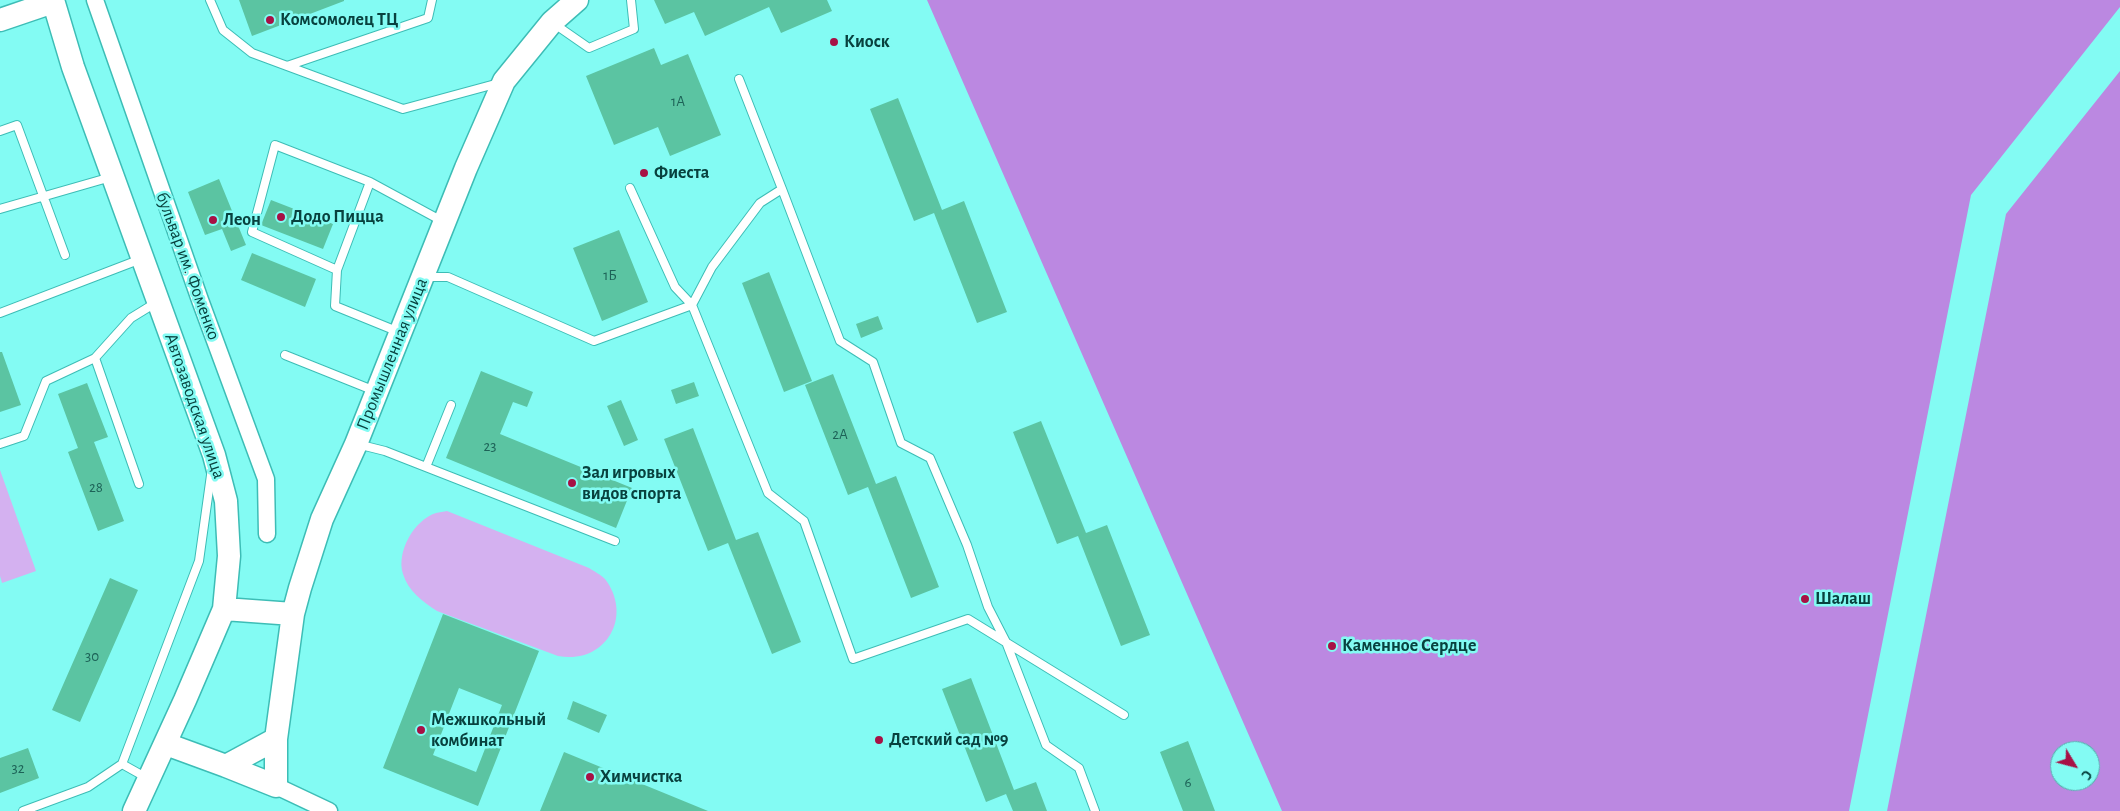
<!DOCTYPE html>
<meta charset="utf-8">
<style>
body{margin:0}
#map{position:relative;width:2120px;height:811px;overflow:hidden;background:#83fbf3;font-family:"Alegreya Sans",sans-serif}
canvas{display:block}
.north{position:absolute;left:2050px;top:741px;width:50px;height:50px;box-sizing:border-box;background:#83fbf3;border:1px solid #52b1ab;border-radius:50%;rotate:127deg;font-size:14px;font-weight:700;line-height:20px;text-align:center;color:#08413e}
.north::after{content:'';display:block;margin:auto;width:18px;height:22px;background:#a71145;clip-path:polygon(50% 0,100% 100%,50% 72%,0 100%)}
</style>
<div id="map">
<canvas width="2120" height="811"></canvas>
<div class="north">С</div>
</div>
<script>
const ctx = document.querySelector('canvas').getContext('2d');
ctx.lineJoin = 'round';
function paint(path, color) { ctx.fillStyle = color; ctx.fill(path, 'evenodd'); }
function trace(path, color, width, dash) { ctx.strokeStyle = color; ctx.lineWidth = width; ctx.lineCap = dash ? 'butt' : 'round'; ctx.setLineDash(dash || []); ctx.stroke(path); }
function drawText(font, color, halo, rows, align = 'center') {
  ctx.font = font + ' "Alegreya Sans",sans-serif'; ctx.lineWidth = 5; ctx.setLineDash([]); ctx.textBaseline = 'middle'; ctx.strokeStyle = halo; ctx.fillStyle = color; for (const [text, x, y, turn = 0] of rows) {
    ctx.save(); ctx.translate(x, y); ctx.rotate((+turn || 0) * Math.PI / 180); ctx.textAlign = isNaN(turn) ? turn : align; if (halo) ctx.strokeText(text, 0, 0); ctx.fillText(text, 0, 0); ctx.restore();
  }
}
const green = new Path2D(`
 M0,470L36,571L2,583L0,576Z
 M447,511L589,568C594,571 601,575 605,579C634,617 605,665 558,656L437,611C423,602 408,591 403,574C396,552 414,520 436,513C439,512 444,512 447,511Z`);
const forest = new Path2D(`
 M927,0H2120V7L1971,195L1849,811H1282Z
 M2120,71V811H1887L2006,214ZM2060,751H2090V781H2060Z`);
const building = new Path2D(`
 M239,0H344V1L252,36Z
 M654,0H827L832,11L781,33L769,7L705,36L694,12L665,24Z
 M654,48L661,65L688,54L721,135L670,156L658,127L614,145L586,76Z
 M898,98L942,210L964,201L1007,312L977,323L934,213L914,221L870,109Z
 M219,179L246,245L231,251L222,229L205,235L188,192Z
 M271,200L333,224L323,249L261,225Z
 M619,230L648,302L602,321L573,248Z
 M252,253L316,279L305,307L241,280Z
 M769,272L812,381L784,392L742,283Z
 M878,316L883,329L861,338L856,324Z
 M0,352H2L21,405L0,412Z
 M481,371L533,392L527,407L513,402L500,434L632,488L616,528L446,458Z
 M833,374L876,484L896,476L939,587L911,598L868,487L848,495L805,385Z
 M694,382L699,396L676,404L671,390Z
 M87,383L108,437L94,442L124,521L98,531L68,452L78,448L58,394Z
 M621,400L638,440L624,446L607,406Z
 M1041,421L1086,533L1107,525L1150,635L1121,646L1078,536L1057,544L1013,432Z
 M693,428L736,540L758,532L801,642L772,654L728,543L708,551L664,439Z
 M110,578L138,590L80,722L52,710Z
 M443,614L539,651L478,806L383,768ZM459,688L502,705L476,772L433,755Z
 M971,678L1014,790L1036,782L1047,811H1013L1006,794L986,802L942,689Z
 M573,701L607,715L599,733L567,719Z
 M1188,741L1215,811H1183L1160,752Z
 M28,748L39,778L0,793V758Z
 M564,752L708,811H540Z`);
const lane = new Path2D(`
 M210,0L223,30L252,53L403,109L499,83
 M553,23L589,48L634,29L631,0
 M287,66L428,18L432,0
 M739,79L782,189
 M0,131L17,125L65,255
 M370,182L442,221
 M630,188L675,287L692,305L712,267L760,203L782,189L840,341L873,362L901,443L930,458L967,545L988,607L1006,642L1046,745L1079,768L1095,811
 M0,209L111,177
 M337,270L252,232L275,145L370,182L337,270L335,306L399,332
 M425,277H448L594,341L692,305L768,493L804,521L853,659L968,619L1124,715
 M0,313L141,259
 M285,355L375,391
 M95,358L139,484
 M0,444L24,436L46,381L95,358L131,318L157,302
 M357,444L385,451L615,541
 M426,467L451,405
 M122,764L147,778
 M23,811L88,787L122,764L199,561L211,475`);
const street = new Path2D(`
 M95,0L200,300L266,479L267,534
 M276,786L329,811`);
const secondary = new Path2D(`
 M53,0L73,67L214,455L226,501L229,556L224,609L185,700L134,811
 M0,20L53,2
 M224,609L293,614
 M166,744L226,766L276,739
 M226,766L276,786V739L293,614L300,588L322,519L356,444L466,168L504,81L552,22L577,0`);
const markers = [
 [270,20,5,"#a71145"],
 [834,42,5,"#a71145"],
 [644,173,5,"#a71145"],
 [281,217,5,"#a71145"],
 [213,220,5,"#a71145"],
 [572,483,5,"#a71145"],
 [1805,599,5,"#a71145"],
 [1332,646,5,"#a71145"],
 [421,730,5,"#a71145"],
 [879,740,5,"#a71145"],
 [590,777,5,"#a71145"]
];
const numberNames = [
 ["1А",678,101],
 ["1Б",610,275],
 ["2А",840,434],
 ["23",490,446],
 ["28",96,487],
 ["30",92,656],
 ["32",18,768],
 ["6",1188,782]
];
const poiNames = [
 ["Комсомолец ТЦ",280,20],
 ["Киоск",844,42],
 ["Фиеста",654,173],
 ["Додо Пицца",291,217],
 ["Леон",223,220],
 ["Зал игровых",582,473],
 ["видов спорта",582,494],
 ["Шалаш",1815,599],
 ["Каменное Сердце",1342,646],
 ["Межшкольный",431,720],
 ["комбинат",431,741],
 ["Детский сад №9",889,740],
 ["Химчистка",600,777]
];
const streetNames = [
 ["бульвар им. Фоменко",188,266,70],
 ["Промышленная улица",392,354,-68],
 ["Автозаводская улица",195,406,71]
];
paint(green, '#d4b1f0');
paint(forest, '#bb88e1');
paint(building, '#5bc4a2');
trace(lane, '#3dbdb6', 10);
trace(street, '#3dbdb6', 19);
trace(secondary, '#3dbdb6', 25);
trace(lane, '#fff', 8);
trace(street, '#fff', 16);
trace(secondary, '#fff', 22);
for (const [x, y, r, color] of markers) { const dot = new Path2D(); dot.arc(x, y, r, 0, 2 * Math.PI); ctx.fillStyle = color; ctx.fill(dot); trace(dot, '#83fbf3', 2); }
drawText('15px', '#1d6257', null, numberNames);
drawText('bold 18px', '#08413e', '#83fbf3', poiNames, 'left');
drawText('18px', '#08413e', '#83fbf3', streetNames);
</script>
